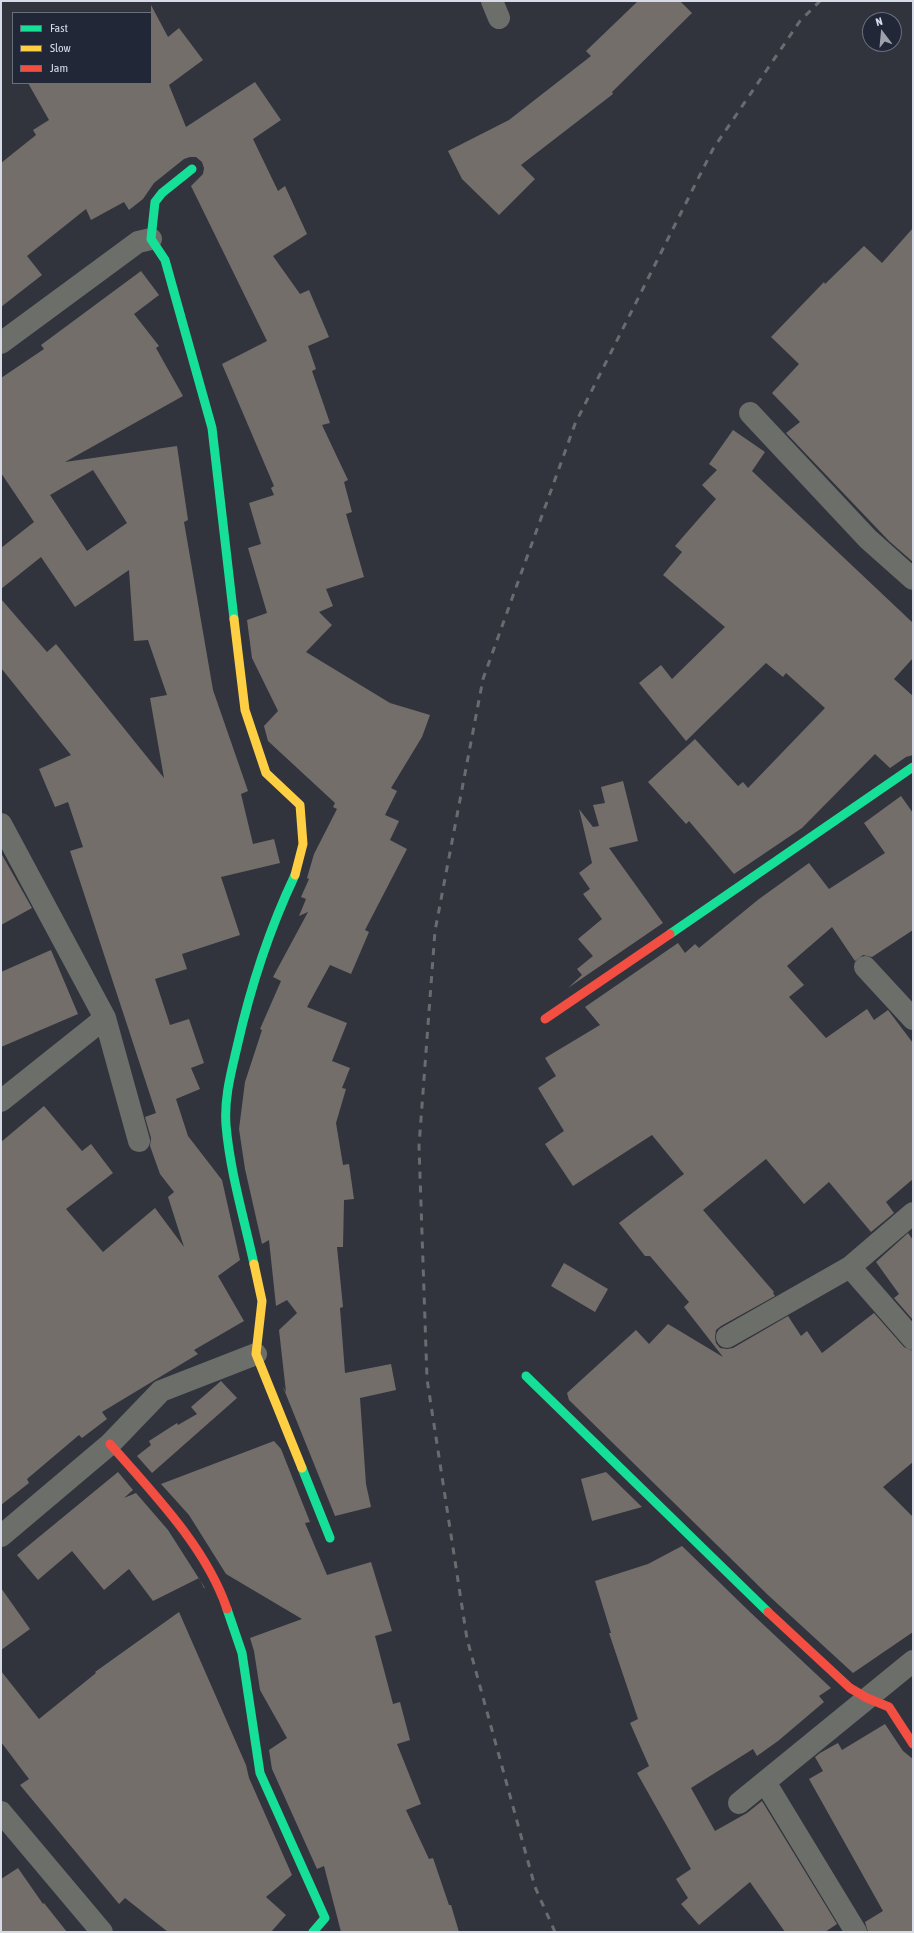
<!DOCTYPE html>
<style>
body{margin:0}
#map{position:relative;width:914px;height:1933px;overflow:hidden;background:#31343d;font-family:"Asap Condensed",sans-serif}
canvas{display:block}
.frame{position:absolute;inset:0;border:2px solid #d7dbe7;pointer-events:none}
.legend{position:absolute;left:12px;top:12px;width:140px;height:72px;box-sizing:border-box;background:#222738;border:1px solid #6a6f7e;margin:0;padding:5px 7px;list-style:none;font-size:12px;color:#d7dbe7}
.legend li{display:flex;align-items:center;gap:8px;height:20px}
.legend b{width:20px;border:1px solid #6a6f7e}
.north{position:absolute;left:862px;top:12px;width:40px;height:40px;box-sizing:border-box;background:#222738;border:1px solid #6a6f7e;border-radius:50%;rotate:344deg;font-size:11px;font-weight:700;line-height:16px;text-align:center;color:#d7dbe7}
.north::after{content:'';display:block;margin:auto;width:14px;height:18px;background:#9da1ac;clip-path:polygon(50% 0,100% 100%,50% 72%,0 100%)}
</style>
<div id="map">
<canvas width="914" height="1933"></canvas>
<div class="frame"></div>
<ul class="legend">
<li><b style="height:5px;background:#16e098"></b>Fast</li>
<li><b style="height:5px;background:#ffcf43"></b>Slow</li>
<li><b style="height:5px;background:#f24e42"></b>Jam</li>
</ul>
<div class="north">N</div>
</div>
<script>
const ctx = document.querySelector('canvas').getContext('2d');
ctx.lineJoin = 'round';
function paint(path, color) { ctx.fillStyle = color; ctx.fill(path, 'evenodd'); }
function trace(path, color, width, dash) { ctx.strokeStyle = color; ctx.lineWidth = width; ctx.lineCap = dash ? 'butt' : 'round'; ctx.setLineDash(dash || []); ctx.stroke(path); }
const building = new Path2D(`
 M638,1H680L692,13L612,92L613,94L521,165L535,179L499,215L462,179L448,151L509,120L591,56L586,51Z
 M151,5L168,37L179,28L203,60L169,85L186,127L255,82L281,120L253,139L278,191L285,186L307,234L273,256L300,294L309,290L329,337L308,346L316,369L312,371L330,423L322,425L348,480L344,482L352,512L346,514L364,577L326,589L333,606L319,612L332,625L306,652L390,703L430,715L422,737L391,788L397,791L385,815L399,821L390,840L407,849L365,930L369,932L351,974L330,965L307,1007L347,1023L332,1061L350,1068L342,1088L346,1089L336,1123L343,1165L349,1164L354,1199L344,1200L343,1247H337L343,1307L340,1308L345,1373L391,1364L396,1390L360,1398L366,1484L371,1507L335,1516L283,1387L286,1392L279,1330L297,1313L287,1300L276,1306L269,1240L262,1244L245,1169L239,1129L245,1082L262,1030L260,1029L281,981L273,977L308,912L299,916L306,899L301,897L309,879L307,878L314,854L337,809L333,807L335,803L268,741L264,726L278,711L252,658L247,620L267,613L248,548L261,544L249,503L274,495L271,488L274,486L222,364L267,341L191,186L203,174L204,168L202,162L196,157H190L184,159L154,183L143,199L129,210L124,202L91,220L86,209L27,256L42,275L1,307V163L36,135L33,130L49,120L28,83H151Z
 M913,228V562L889,541L786,433L800,422L772,393L799,364L771,337L824,282L825,284L864,246L882,263Z
 M141,271L159,295L134,314L159,346L156,348L183,396L65,462L177,446L188,520L184,522L213,690L248,791L241,794L253,844L274,839L280,863L221,877L240,935L182,954L187,969L155,979L170,1025L189,1019L204,1063L191,1068L200,1089L176,1099L188,1136L222,1180L240,1260L218,1276L244,1321L194,1350L198,1354L102,1412L107,1419L82,1438L79,1435L27,1479L29,1483L1,1505V1142L44,1106L82,1151L91,1144L113,1173L66,1209L103,1252L155,1208L184,1247L168,1197L174,1192L160,1174L150,1146L151,1138L145,1117L156,1113L70,851L83,847L68,802L55,807L39,769L71,755L1,668V599L47,652L56,644L164,778L150,698L167,695L148,640L134,641L129,570L75,607L41,557L1,589V548L34,522L1,473V378L44,349L41,345ZM93,470L127,523L87,551L50,495Z
 M733,430L765,452L752,471L913,623V658L894,679L913,696V755L906,757L890,768L875,754L802,828L734,874L689,821L686,824L648,782L695,739L738,786L743,782L748,788L825,708L786,673L783,677L766,663L686,741L639,683L661,665L672,679L725,627L663,575L682,552L675,546L716,499L702,485L717,470L709,464Z
 M623,781L638,841L609,848L663,923L568,988L582,975L577,969L593,956L578,939L602,919L583,894L590,889L579,873L592,863L579,809L593,827L599,826L593,805L605,803L601,787Z
 M901,796L913,813V930L872,957L863,955L855,961L832,927L787,966L804,985L789,997L826,1038L867,1009L874,1020L888,1010L913,1043V1179L886,1202L894,1213L871,1232L829,1182L804,1204L766,1159L703,1210L774,1292L773,1293L775,1296L721,1326L716,1330L715,1337L716,1343L720,1348L727,1349L733,1348L788,1316L801,1336L807,1331L822,1353L874,1313L904,1347L913,1351V1462L883,1487L913,1517V1632L853,1673L768,1595L569,1400L567,1393L636,1330L649,1344L668,1324L723,1357L684,1307L689,1302L650,1256H645L619,1223L684,1174L652,1135L573,1186L545,1144L564,1131L538,1088L556,1076L545,1058L600,1025L585,1007L678,943L685,953L695,944L699,948L759,899L809,863L829,889L885,853L864,823Z
 M1,853L32,908L1,925Z
 M51,950L78,1014L1,1047V972Z
 M908,1233L913,1240V1320L894,1298L899,1294L876,1262Z
 M564,1263L608,1289L595,1312L551,1286Z
 M221,1381L237,1398L152,1473L137,1456L151,1445L149,1441L177,1423L178,1425L197,1414L191,1407Z
 M274,1441L281,1449L310,1522L305,1523L327,1575L371,1562L392,1631L375,1636L393,1704L400,1702L410,1740L397,1744L421,1804L406,1810L429,1859L433,1858L449,1905H451L459,1932H341L324,1866L317,1869L272,1769L269,1750L287,1738L260,1690L254,1651L250,1638L302,1619L226,1574L189,1515L161,1484Z
 M118,1472L133,1490L124,1498L136,1493L168,1530L205,1588H204L199,1578L153,1601L129,1569L104,1590L72,1551L38,1580L17,1555Z
 M606,1472L642,1507L592,1521L581,1479Z
 M682,1546L751,1613L831,1688L819,1696L824,1702L778,1741L757,1756L753,1749L691,1788L715,1831L747,1813L762,1801L837,1924L825,1932H785L750,1882L699,1925L681,1904L688,1898L676,1879L691,1869L637,1773L649,1766L630,1723L638,1719L609,1633H611L595,1581L648,1564Z
 M1,1588L30,1629L1,1650Z
 M179,1612L246,1765L249,1778L292,1875L266,1897L286,1915L271,1932H168L125,1898L119,1904L20,1785L29,1779L1,1742V1671L39,1719L96,1673L95,1672Z
 M885,1724L903,1751L913,1759V1932H868L865,1922L883,1911L809,1779L823,1771L815,1757L820,1753L838,1743L842,1750Z
 M18,1868L43,1904L44,1903L67,1932H1V1879Z`);
const street = new Path2D(`
 M492,1L499,18
 M1,343L138,242L151,239
 M750,413L868,539L913,579
 M1,824L105,1018L139,1141
 M865,967L913,1019
 M1,1101L105,1018
 M850,1267L913,1339
 M727,1337L850,1267L913,1213
 M1,1536L110,1444L161,1391L256,1354
 M765,1782L856,1932
 M739,1803L913,1661
 M1,1812L102,1932`);
const fast = new Path2D(`
 M192,169L162,193L155,202L151,239L165,260L212,428L234,619
 M670,934L913,767
 M254,1264C244,1218 230,1172 226,1125C224,1098 231,1073 237,1047C250,989 269,930 295,875
 M526,1376L768,1612
 M302,1468L330,1538
 M227,1609L242,1653L260,1773L325,1918L313,1932`);
const slow = new Path2D(`
 M234,619L245,710L266,773L300,805L303,844L295,875
 M254,1264L262,1301L256,1354L302,1468`);
const jam = new Path2D(`
 M545,1019L670,934
 M110,1444C153,1493 206,1547 227,1609
 M768,1612L850,1688L867,1698L889,1707L913,1744`);
const rail = new Path2D(`
 M555,1932L535,1887L467,1639L427,1379L419,1146L435,931L483,679L575,424L713,149L800,21L820,1`);
paint(building, '#746e6b');
trace(street, '#6b6e69', 22);
trace(fast, '#16e098', 9);
trace(slow, '#ffcf43', 9);
trace(jam, '#f24e42', 9);
trace(rail, '#696b6e', 3, [7, 7]);
</script>
